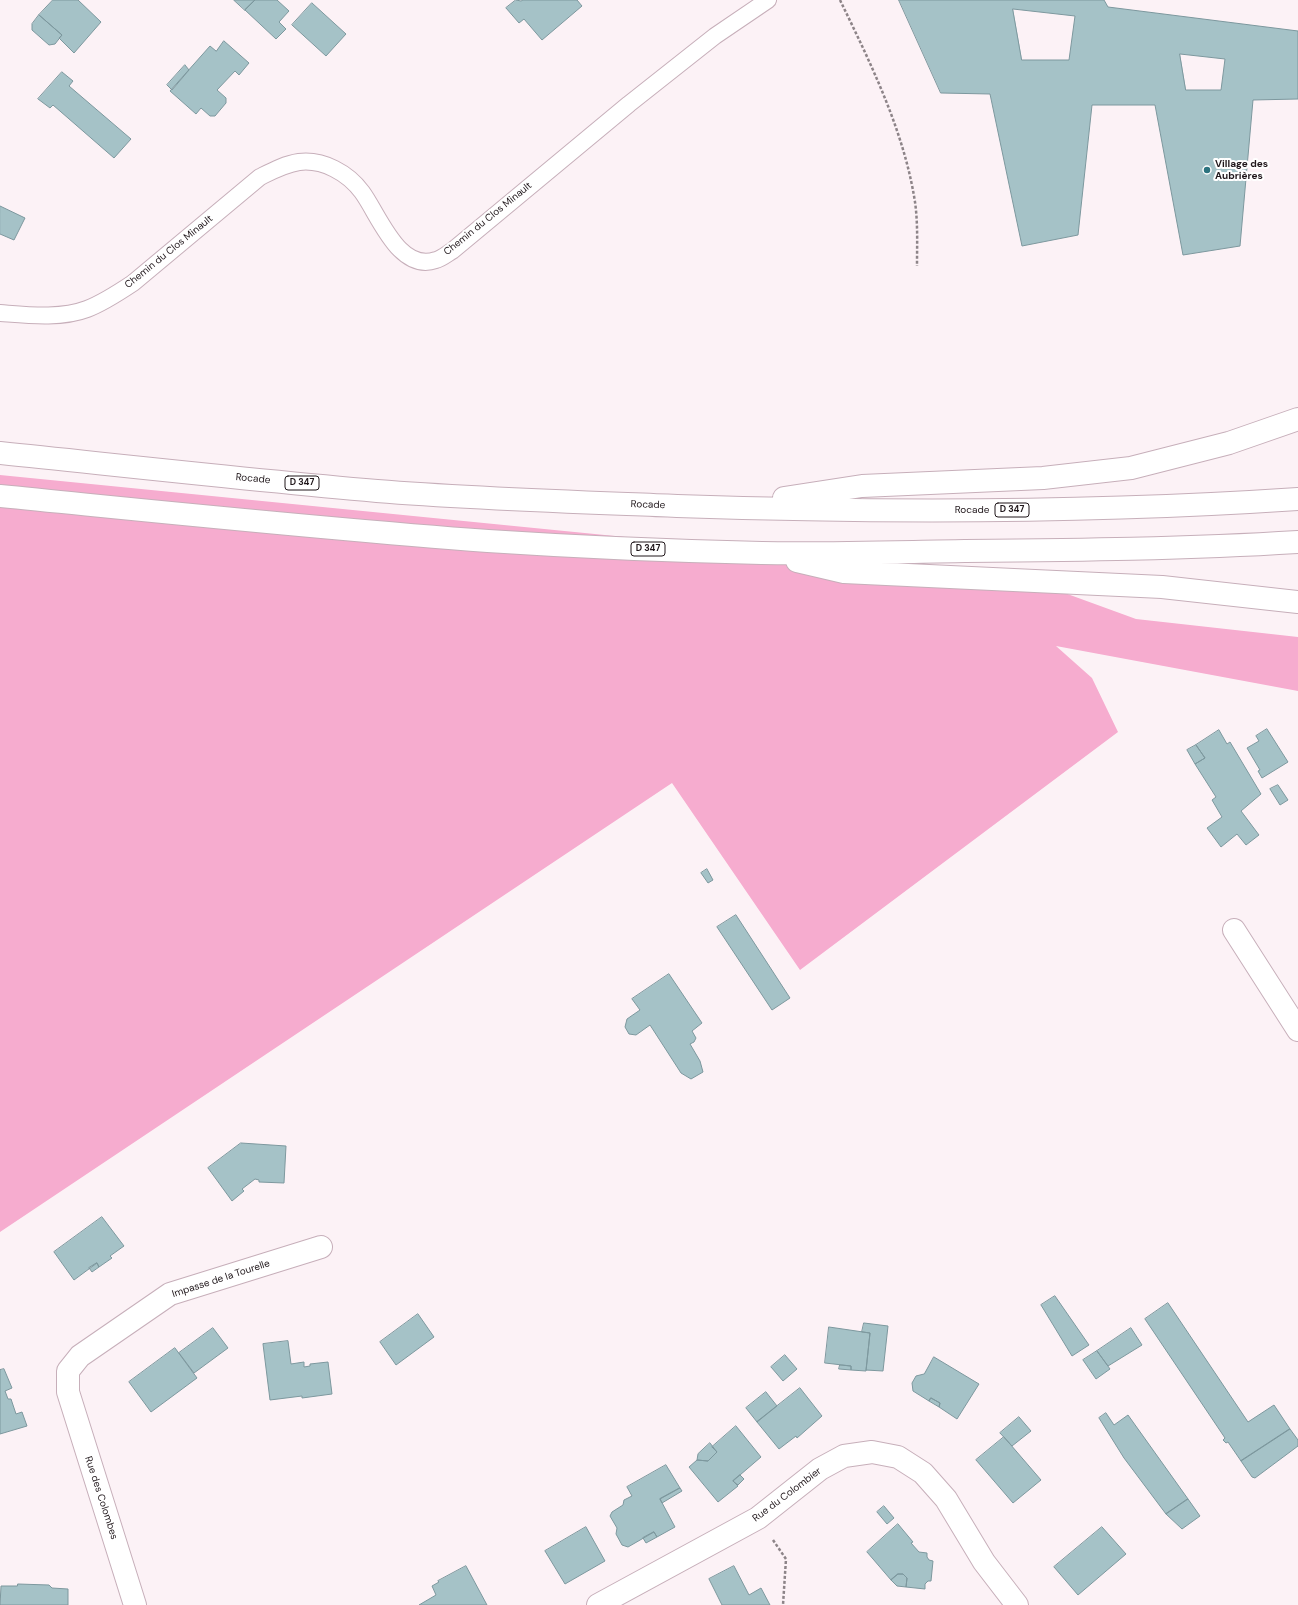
<!DOCTYPE html>
<meta charset="utf-8">
<style>
body{margin:0}
canvas{display:block;background:#fcf2f6}
</style>
<canvas width="1298" height="1605"></canvas>
<script>
const ctx = document.querySelector('canvas').getContext('2d');
ctx.lineJoin = 'round';
function paint(path, color) { ctx.fillStyle = color; ctx.fill(path, 'evenodd'); }
function trace(path, color, width, dash) { ctx.strokeStyle = color; ctx.lineWidth = width; ctx.lineCap = dash ? 'butt' : 'round'; ctx.setLineDash(dash || []); ctx.stroke(path); }
function drawText(font, color, halo, rows, align = 'center') {
  ctx.font = font + ' "DM Sans",sans-serif'; ctx.lineWidth = 4; ctx.setLineDash([]); ctx.textBaseline = 'middle'; ctx.strokeStyle = halo; ctx.fillStyle = color; for (const [text, x, y, turn = 0] of rows) {
    ctx.save(); ctx.translate(x, y); ctx.rotate((+turn || 0) * Math.PI / 180); ctx.textAlign = isNaN(turn) ? turn : align; if (halo) ctx.strokeText(text, 0, 0); ctx.fillText(text, 0, 0); ctx.restore();
  }
}
const green = new Path2D(`
 M0,475L1018,576L1136,619L1298,637V691L1056,646L1092,678L1118,732L800,970L672,783L0,1232Z`);
const building = new Path2D(`
 M53,0H78L101,22L74,53L59,38L62,35L39,15Z
 M234,0H255L245,10Z
 M255,0H277L289,11L279,22L286,29L276,39L245,10Z
 M516,0L521,1L523,0H577L582,6L542,40L524,19L519,23L506,8Z
 M899,0H1104L1108,7L1298,31V99L1253,100L1240,246L1183,255L1155,105H1092L1078,235L1022,246L990,94L941,93ZM1013,9L1075,16L1069,60H1022ZM1180,54L1225,59L1221,90H1186Z
 M312,3L346,34L326,56L292,25Z
 M39,15L62,35L55,44L49,45L32,30V24Z
 M224,41L249,63L239,75L235,71L217,90L226,98V103L215,116H210L201,108L196,114L170,91L210,46L216,51Z
 M185,65L189,70L172,90L167,85Z
 M62,72L73,81L69,86L131,139L114,158L53,105L50,108L38,99Z
 M0,206L25,218L14,240L0,234Z
 M1267,729L1288,762L1262,778L1258,771L1260,770L1247,748L1259,741L1256,736Z
 M1219,730L1227,744L1230,742L1261,794L1241,811L1259,835L1246,845L1237,834L1221,847L1207,828L1222,817L1212,800L1216,797L1195,764L1205,758L1196,745Z
 M1196,745L1205,758L1195,764L1187,750Z
 M1278,785L1288,800L1280,805L1270,789Z
 M707,869L713,880L708,883L701,873Z
 M736,915L790,998L772,1010L717,927Z
 M669,974L702,1023L692,1031L696,1038L694,1042L690,1044L700,1061L703,1072L691,1079L681,1073L650,1025L636,1035L629,1034L625,1027L627,1019L640,1010L632,999Z
 M241,1143L286,1146L284,1183L259,1182V1180L255,1179L242,1189L244,1191L232,1201L208,1168Z
 M102,1217L124,1246L110,1256L112,1258L99,1267L97,1263L74,1280L54,1252Z
 M97,1263L99,1267L92,1272L89,1268Z
 M1055,1296L1089,1345L1072,1356L1041,1305Z
 M1168,1303L1248,1422L1274,1405L1290,1429L1241,1461L1228,1442L1226,1443L1223,1440L1225,1438L1145,1319Z
 M418,1314L434,1337L396,1365L380,1342Z
 M864,1323L888,1326L883,1371L866,1370L870,1333L862,1332Z
 M829,1327L870,1333L866,1371L851,1370V1366L825,1363Z
 M213,1328L228,1348L194,1373L179,1353Z
 M1131,1328L1142,1345L1108,1366L1097,1351Z
 M288,1341L291,1364L304,1362V1367L310,1366V1364L328,1362L332,1394L302,1398V1396L270,1400L263,1344Z
 M175,1348L197,1378L151,1412L129,1382Z
 M1097,1351L1110,1369L1096,1379L1083,1360Z
 M785,1355L797,1369L783,1381L771,1367Z
 M934,1357L979,1384L957,1419L939,1407L940,1403L931,1398L929,1401L913,1391L912,1383L916,1376L924,1374Z
 M840,1365L851,1366V1370L839,1369Z
 M4,1369L12,1388L5,1391L8,1399H11L16,1414L22,1412L27,1426L0,1434V1370Z
 M800,1388L822,1416L797,1438L796,1436L779,1449L757,1422Z
 M766,1392L777,1406L757,1422L746,1408Z
 M931,1398L940,1403L939,1407L929,1401Z
 M1106,1413L1114,1425L1128,1415L1188,1499L1166,1514L1124,1458L1099,1418Z
 M1019,1417L1031,1431L1012,1446L1000,1433Z
 M736,1426L761,1457L733,1481L738,1486L718,1502L689,1467L697,1460L708,1461L717,1452L712,1447Z
 M1290,1429L1298,1440V1446L1255,1478L1252,1477L1241,1461Z
 M1004,1437L1041,1480L1013,1503L976,1460Z
 M710,1443L717,1452L708,1461L697,1460L698,1454Z
 M666,1465L680,1488L660,1499L675,1527L657,1537L654,1532L628,1547L622,1545L616,1534L617,1528L610,1516L612,1512L623,1505L624,1500L632,1496L627,1487Z
 M740,1475L744,1479L738,1485L733,1481Z
 M680,1488L682,1491L662,1503L660,1499Z
 M1188,1499L1200,1516L1182,1529L1166,1514Z
 M884,1506L894,1518L887,1524L877,1512Z
 M898,1524L913,1542L911,1543L919,1552L927,1553V1557L929,1560L933,1561L931,1581H928L925,1584V1589L906,1587L907,1578L903,1574H898L891,1580L867,1552Z
 M586,1527L605,1561L565,1584L545,1551Z
 M1102,1527L1126,1554L1078,1595L1054,1567Z
 M654,1532L657,1537L646,1543L643,1538Z
 M466,1566L487,1605H419L436,1595L432,1586L439,1582L438,1581Z
 M734,1566L749,1595L761,1588L770,1605H722L709,1579Z
 M898,1574H903L907,1578L906,1587L897,1586L891,1580Z
 M18,1584L49,1585L52,1588L68,1589V1605H0L1,1586H17Z`);
const path = new Path2D(`
 M840,0C871,64 904,131 915,202C918,223 917,245 917,266
 M773,1540L786,1559L783,1605`);
const service = new Path2D(`
 M0,313C27,315 61,319 87,309C103,303 118,293 133,283L260,177C272,171 285,164 299,162C323,159 348,173 362,192C379,215 399,273 436,260C441,259 447,254 452,251L629,104L715,36L768,0`);
const minor = new Path2D(`
 M1234,930L1298,1030
 M135,1605L68,1392V1371L80,1356L170,1294L321,1247
 M598,1605L758,1518L820,1469L844,1456L872,1452L898,1457L923,1473L946,1499L984,1562L1017,1605`);
const trunk = new Path2D(`
 M0,453C126,466 251,480 377,491C477,499 577,502 677,506C884,513 1091,513 1298,499
 M0,496C163,512 325,529 488,541C579,547 671,551 762,553C830,554 897,552 965,551C1076,550 1187,549 1298,542
 M784,498L862,486L1043,478L1131,468L1229,443L1298,419
 M797,561L844,572L1162,587L1298,602`);
const markers = [
 [1207,170,4,"#2c737f"]
];
const shields = [
 [302,483,34],
 [1012,510,34],
 [648,549,34]
];
const shieldNames = [
 ["D 347",302,483],
 ["D 347",1012,510],
 ["D 347",648,549]
];
const poiNames = [
 ["Village des",1215,164],
 ["Aubrières",1215,176]
];
const streetNames = [
 ["Chemin du Clos Minault",488,219,-39],
 ["Chemin du Clos Minault",169,252,-39],
 ["Rocade",253,479,5],
 ["Rocade",648,505,2],
 ["Rocade",972,510],
 ["Impasse de la Tourelle",221,1279,-18],
 ["Rue du Colombier",787,1495,-37],
 ["Rue des Colombes",101,1498,72]
];
paint(green, '#f6accf');
paint(building, '#a5c2c7');
trace(building, '#7d989e', 1);
trace(service, '#c7afba', 18);
trace(minor, '#c7afba', 24);
trace(trunk, '#c7afba', 24);
trace(path, '#8d8488', 2.5, [3, 2]);
trace(service, '#fff', 16);
trace(minor, '#fff', 22);
trace(trunk, '#fff', 22);
for (const [x, y, r, color] of markers) { const dot = new Path2D(); dot.arc(x, y, r, 0, 2 * Math.PI); ctx.fillStyle = color; ctx.fill(dot); trace(dot, '#fff', 1.5); }
for (const [x, y, w] of shields) { const box = new Path2D(); box.roundRect(x - w / 2, y - 7, w, 14, 3); ctx.fillStyle = '#fff'; ctx.fill(box); trace(box, '#20171b', 1); }
drawText('bold 9px', '#20171b', null, shieldNames);
drawText('bold 10px', '#20171b', '#fff', poiNames, 'left');
drawText('10px', '#20171b', '#fff', streetNames);
</script>
